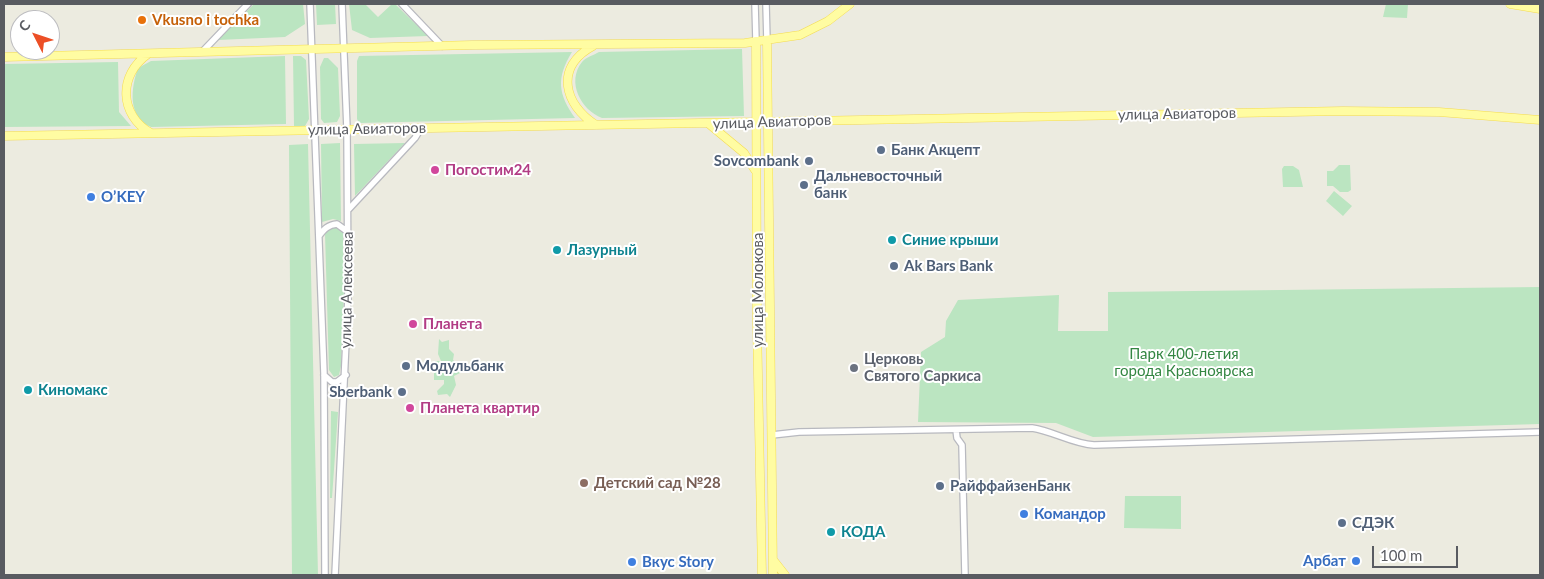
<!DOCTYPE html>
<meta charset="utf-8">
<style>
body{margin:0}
#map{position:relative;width:1544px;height:579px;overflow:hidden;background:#ecebe0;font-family:Lato,sans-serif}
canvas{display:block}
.frame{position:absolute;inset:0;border:5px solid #595b61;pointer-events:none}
.north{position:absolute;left:10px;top:10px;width:50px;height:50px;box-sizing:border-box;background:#fff;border:1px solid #bdbdc0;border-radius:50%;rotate:311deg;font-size:14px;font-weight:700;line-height:20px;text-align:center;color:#595b61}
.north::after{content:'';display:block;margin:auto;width:18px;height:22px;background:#ec4f26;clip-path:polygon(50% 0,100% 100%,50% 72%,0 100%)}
.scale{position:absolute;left:1372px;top:546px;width:86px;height:22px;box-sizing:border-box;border:2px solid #595b61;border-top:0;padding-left:6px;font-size:15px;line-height:18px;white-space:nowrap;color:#595b61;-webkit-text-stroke:4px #fff;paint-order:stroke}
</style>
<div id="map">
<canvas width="1544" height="579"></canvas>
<div class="frame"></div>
<div class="north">С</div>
<div class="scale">100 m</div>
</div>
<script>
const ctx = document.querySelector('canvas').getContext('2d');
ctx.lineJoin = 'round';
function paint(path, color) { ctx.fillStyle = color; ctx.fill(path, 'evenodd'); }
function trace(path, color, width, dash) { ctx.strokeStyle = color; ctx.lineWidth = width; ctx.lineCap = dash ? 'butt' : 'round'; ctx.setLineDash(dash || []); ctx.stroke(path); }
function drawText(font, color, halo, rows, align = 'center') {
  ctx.font = font + ' Lato,sans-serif'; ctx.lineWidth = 4; ctx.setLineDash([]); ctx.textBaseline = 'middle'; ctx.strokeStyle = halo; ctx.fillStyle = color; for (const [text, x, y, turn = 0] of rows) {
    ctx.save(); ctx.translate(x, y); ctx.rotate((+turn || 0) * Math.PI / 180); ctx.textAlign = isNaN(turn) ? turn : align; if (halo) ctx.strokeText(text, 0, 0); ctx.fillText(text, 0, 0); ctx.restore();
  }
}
const green = new Path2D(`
 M254,4H303L305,24L285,37L218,40Z
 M316,4H335L336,24L317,25Z
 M349,4H365L378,17L392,4H395L428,36L370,38L352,30Z
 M1386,4H1408L1407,18L1383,17Z
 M742,49L744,116L602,118C581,110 566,82 582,62C586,57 594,55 599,52Z
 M572,52C556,78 558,94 575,118L359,123L357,119V61L359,56Z
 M285,56L286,124L151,127C127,117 131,88 138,68L151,61Z
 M293,56H301L306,60L309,119L305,126H294Z
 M324,58H328L338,68L340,116L337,122L324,123L321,119L320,67Z
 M118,62L119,112L131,126L4,127V64Z
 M340,143L341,221L333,219L322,222L321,144Z
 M405,143L355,196L354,144Z
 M308,144L318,575H292L289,145Z
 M1339,165H1350L1351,190L1348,192H1340L1333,186H1327V171H1333Z
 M1284,166H1293L1299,170L1303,187H1283L1282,169Z
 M1334,191L1352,206L1343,216L1326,201Z
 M333,226L339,228L343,232L344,295L341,366L339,375L334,377L329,370L325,234L328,228Z
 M1540,287V424L1093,437L1056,423L918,422L921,352L945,337L946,321L958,300L1059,295L1058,331H1108V292Z
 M439,339L442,342L449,340V349L454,354L453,360L458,365L463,364L462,372L454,376L456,385L450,397L447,394L438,395L437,391L444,384V380H434V361H441L438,354Z
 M331,411L338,412L332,498H330Z
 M1125,496H1181V529L1124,528Z`);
const minor = new Path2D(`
 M310,4L324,374L325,575
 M402,4L442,46
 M755,4L756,41
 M766,4L767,41
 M203,51L248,4
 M348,210L415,138L421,128
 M319,236C324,229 328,225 337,224L348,232
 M324,375L332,382H337L346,375
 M956,430L957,438L962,445L965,575
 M772,435L799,432L1032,428C1053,431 1073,444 1094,445L1540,432
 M335,575L348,298L347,129L342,4`);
const major = new Path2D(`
 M1510,4L1540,9
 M756,41L757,324L762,575
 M767,41L773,575
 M593,46C554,67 564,105 596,125
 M148,54C118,75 119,115 151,133
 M4,57L472,45L745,43L800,35L828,21L850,4
 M709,124L744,153L755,170
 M4,136L1343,111L1439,112L1540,120
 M774,561L785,575`);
const markers = [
 [142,20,5,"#e8710a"],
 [881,150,5,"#5c6f8a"],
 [809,161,5,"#5c6f8a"],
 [435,170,5,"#d1479c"],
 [804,185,5,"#5c6f8a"],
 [91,197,5,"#3f7fe0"],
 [892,240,5,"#0f9aa8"],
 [557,250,5,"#0f9aa8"],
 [894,266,5,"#5c6f8a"],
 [413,324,5,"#d1479c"],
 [406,366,5,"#5c6f8a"],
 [854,368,5,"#6b7280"],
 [28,390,5,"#0f9aa8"],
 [402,392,5,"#5c6f8a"],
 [410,408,5,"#d1479c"],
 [584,483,5,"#8d6e63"],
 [940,486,5,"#5c6f8a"],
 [1024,514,5,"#3f7fe0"],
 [1342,523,5,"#5c6f8a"],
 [831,532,5,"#0f9aa8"],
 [1356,561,5,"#3f7fe0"],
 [632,562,5,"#3f7fe0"]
];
const foodNames = [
 ["Vkusno i tochka",152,20]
];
const streetNames = [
 ["улица Авиаторов",1177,114,-1],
 ["улица Авиаторов",772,122,-2],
 ["улица Авиаторов",367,129,-1],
 ["улица Алексеева",347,290,-89],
 ["улица Молокова",758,290,-90]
];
const serviceNames = [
 ["Банк Акцепт",891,150],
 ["Sovcombank",799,161,"right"],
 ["Дальневосточный",814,176],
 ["банк",814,193],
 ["Ak Bars Bank",904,266],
 ["Модульбанк",416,366],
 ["Sberbank",392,392,"right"],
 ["РайффайзенБанк",950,486],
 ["СДЭК",1352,523]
];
const hotelNames = [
 ["Погостим24",445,170],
 ["Планета",423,324],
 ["Планета квартир",420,408]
];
const shopNames = [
 ["O’KEY",101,197],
 ["Командор",1034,514],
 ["Арбат",1346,561,"right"],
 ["Вкус Story",642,562]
];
const cultureNames = [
 ["Синие крыши",902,240],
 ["Лазурный",567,250],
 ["Киномакс",38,390],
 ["КОДА",841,532]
];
const parkNames = [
 ["Парк 400-летия",1184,354],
 ["города Красноярска",1184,371]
];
const worshipNames = [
 ["Церковь",864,359],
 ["Святого Саркиса",864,376]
];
const educationNames = [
 ["Детский сад №28",594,483]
];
paint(green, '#bbe5c1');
trace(minor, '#b8b9bf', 8);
trace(major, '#f4db51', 9);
trace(minor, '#fff', 5.5);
trace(major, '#fffca2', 8);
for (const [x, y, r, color] of markers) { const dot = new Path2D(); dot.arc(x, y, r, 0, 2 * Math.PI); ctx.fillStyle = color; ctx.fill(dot); trace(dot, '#fff', 2); }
drawText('bold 15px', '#c56008', '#fff', foodNames, 'left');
drawText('15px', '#595b61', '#fff', streetNames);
drawText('bold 15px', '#4e5e75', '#fff', serviceNames, 'left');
drawText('bold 15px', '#b23c85', '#fff', hotelNames, 'left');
drawText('bold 15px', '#366cbe', '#fff', shopNames, 'left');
drawText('bold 15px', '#0d838f', '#fff', cultureNames, 'left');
drawText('15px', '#338642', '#fff', parkNames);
drawText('bold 15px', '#5b616d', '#fff', worshipNames, 'left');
drawText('bold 15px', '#785e54', '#fff', educationNames, 'left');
</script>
